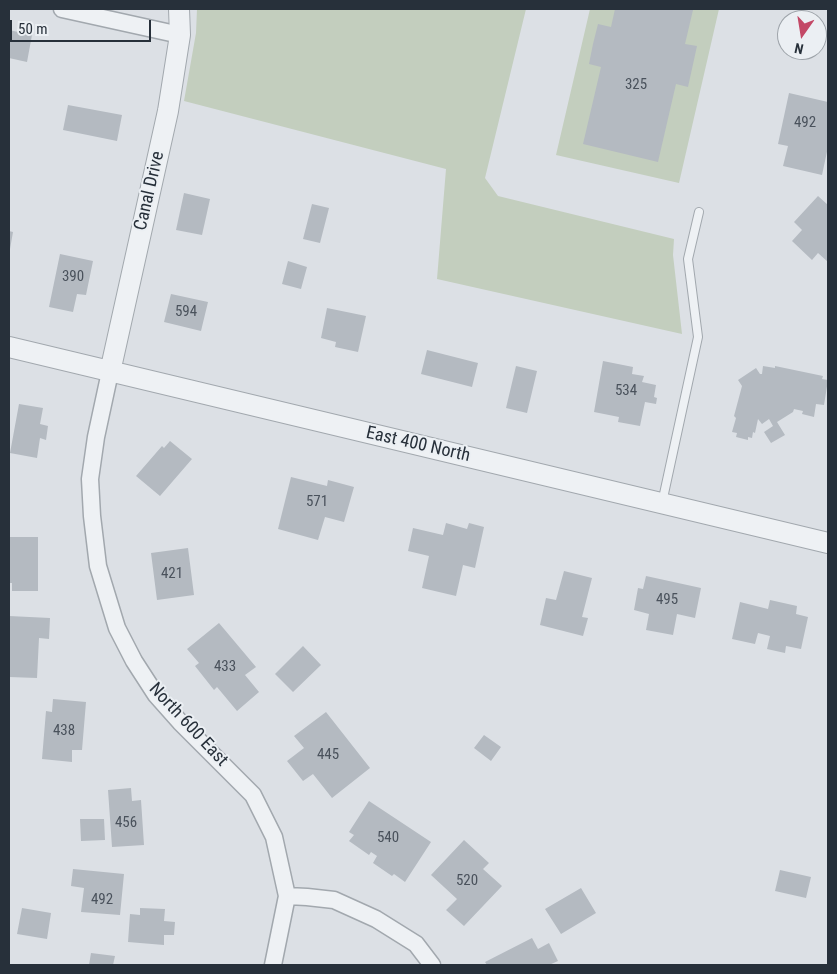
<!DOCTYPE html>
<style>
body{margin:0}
#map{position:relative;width:837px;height:974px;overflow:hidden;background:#dce0e5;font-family:"Roboto Condensed",sans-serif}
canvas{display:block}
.frame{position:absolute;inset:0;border:10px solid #27303a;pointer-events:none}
.north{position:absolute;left:777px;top:10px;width:50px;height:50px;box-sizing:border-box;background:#ebeff3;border:1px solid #9da3a9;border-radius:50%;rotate:193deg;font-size:14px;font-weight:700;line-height:20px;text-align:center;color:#27303a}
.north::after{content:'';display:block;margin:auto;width:18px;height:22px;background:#c34866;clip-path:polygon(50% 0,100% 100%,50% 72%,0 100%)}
.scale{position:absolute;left:10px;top:20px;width:141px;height:22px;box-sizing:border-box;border:2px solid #27303a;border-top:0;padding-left:6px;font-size:15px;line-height:18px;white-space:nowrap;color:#27303a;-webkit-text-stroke:4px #ebeff3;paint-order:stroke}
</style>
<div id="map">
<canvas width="837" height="974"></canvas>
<div class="frame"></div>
<div class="north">N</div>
<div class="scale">50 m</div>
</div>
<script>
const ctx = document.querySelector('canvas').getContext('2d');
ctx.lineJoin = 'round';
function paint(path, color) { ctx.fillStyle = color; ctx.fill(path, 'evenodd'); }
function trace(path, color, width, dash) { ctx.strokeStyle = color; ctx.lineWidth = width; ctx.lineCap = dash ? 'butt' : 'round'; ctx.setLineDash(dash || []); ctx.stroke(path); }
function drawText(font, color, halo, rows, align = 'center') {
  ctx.font = font + ' "Roboto Condensed",sans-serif'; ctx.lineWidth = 4; ctx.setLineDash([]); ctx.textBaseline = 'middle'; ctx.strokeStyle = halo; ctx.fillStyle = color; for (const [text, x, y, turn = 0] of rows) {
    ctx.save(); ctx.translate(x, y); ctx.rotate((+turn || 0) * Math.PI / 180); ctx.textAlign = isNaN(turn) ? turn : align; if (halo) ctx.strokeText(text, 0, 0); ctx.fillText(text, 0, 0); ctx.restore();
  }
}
const green = new Path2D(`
 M197,9H526L485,178L498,196L674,239L673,255L682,334L437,279L446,169L184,101L196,33Z
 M590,9H719L679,183L556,155Z`);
const building = new Path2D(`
 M615,9L693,10L685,44L697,46L688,87L676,84L658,162L583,144L601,67L589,64L593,44L598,24L611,27Z
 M9,30L32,35L27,62L9,58Z
 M789,93L828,102V147L822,175L783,166L788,146L778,144Z
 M68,105L122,115L117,141L63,130Z
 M184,193L210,199L202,235L176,230Z
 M818,196L828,205V262L818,253L812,260L792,241L802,230L794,222Z
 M312,204L329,208L320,243L303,239Z
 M9,231L13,232L10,249H9Z
 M60,254L93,261L86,295L77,294L73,312L49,307Z
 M288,261L307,267L301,289L282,284Z
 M171,294L208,302L201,331L164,322Z
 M327,308L366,316L358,352L335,347L336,342L321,338Z
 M427,350L478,363L472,387L421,374Z
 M603,361L633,367L632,374L644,376L642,382L656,385L654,397L657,398L656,404L645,402L640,426L618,422L619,417L594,412Z
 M516,366L537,371L527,413L506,408Z
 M763,366L775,368V366L823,376L822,379L828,380L824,405L816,404L814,417L802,414L803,411L794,409L793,412L777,422L785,435L771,443L764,432L773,426L769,419L762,424L758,419L755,433L753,432L752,438L748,437V440L736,437L737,433L732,432L736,418L734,416L742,386L738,380L756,368L760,374H762Z
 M19,404L43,408L40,424L48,426L46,440L40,438L37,458L10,453Z
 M170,441L192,459L160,496L136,476L162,446L164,448Z
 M291,477L327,486L328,480L354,487L344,522L325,517L318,540L278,529Z
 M446,523L467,529L469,523L484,527L475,568L463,565L456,596L422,588L429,556L408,551L413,528L443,535Z
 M9,537H38V591H12V583H9Z
 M188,548L194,595L157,600L151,553Z
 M564,571L592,578L582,617L588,618L583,636L540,625L546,598L556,600Z
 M646,576L701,588L695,618L677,614L673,635L646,630L649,614L634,610L638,588L643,589Z
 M770,600L797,606L796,614L808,617L801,649L786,646L785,653L767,649L770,636L758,633L755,644L732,639L740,602L768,609Z
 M9,616L50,618L49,639L39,638L37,678L9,677Z
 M219,623L256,667L245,675L259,692L237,711L217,687L214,690L195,666L199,663L187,649Z
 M303,646L321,665L293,692L275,674Z
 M53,699L86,702L82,750H72V762L42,759L46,711L52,712Z
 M326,712L370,768L332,798L313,774L303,781L287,761L304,748L294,736Z
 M484,735L501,747L491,761L474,748Z
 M131,788L132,801L141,800L144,845L112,847L108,790Z
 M369,801L431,842L405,882L394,874L392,876L373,863L377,856L371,852L369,855L349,841L354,835L349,832Z
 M80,819H104L105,840L81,841Z
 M464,840L489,863L483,869L502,886L464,926L446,910L457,899L431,875Z
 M73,869L124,874L120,915L81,912L84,888L71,886Z
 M780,870L811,877L806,898L775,891Z
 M581,888L596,913L561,934L545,909Z
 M22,908L51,913L47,939L17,934Z
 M140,908L165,909L164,921L175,922L174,935H164V945L128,942L130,914L140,915Z
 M532,938L538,949L549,943L558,961L549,965H487L485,962Z
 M91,953L115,956L113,965H89Z`);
const service = new Path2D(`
 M662,503L698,337L688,259L699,212`);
const minor = new Path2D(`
 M62,9L180,35
 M110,372L96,437L90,479L92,516L98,566L117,628L134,661L156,695L180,722L253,795L274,837L287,896L273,965
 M287,896L307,897L334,900L376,919L416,944L432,965`);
const tertiary = new Path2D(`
 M9,347L828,543
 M110,372L168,111L180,35L179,9`);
const numberNames = [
 ["325",636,85],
 ["492",805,123],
 ["390",73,277],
 ["594",186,312],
 ["534",626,391],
 ["571",317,502],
 ["421",172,574],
 ["495",667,600],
 ["433",225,667],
 ["438",64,731],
 ["445",328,755],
 ["456",126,823],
 ["540",388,838],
 ["520",467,881],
 ["492",102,900]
];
const streetNames = [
 ["Canal Drive",150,191,-77],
 ["East 400 North",418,445,13],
 ["North 600 East",188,725,47]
];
paint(green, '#c3cebe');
paint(building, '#b4bac1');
trace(service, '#a2a8ae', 10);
trace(minor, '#a2a8ae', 19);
trace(tertiary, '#a2a8ae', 22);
trace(service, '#eef1f4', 8);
trace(minor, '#eef1f4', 16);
trace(tertiary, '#eef1f4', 20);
drawText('15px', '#4a525c', null, numberNames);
drawText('18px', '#27303a', '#ebeff3', streetNames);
</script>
